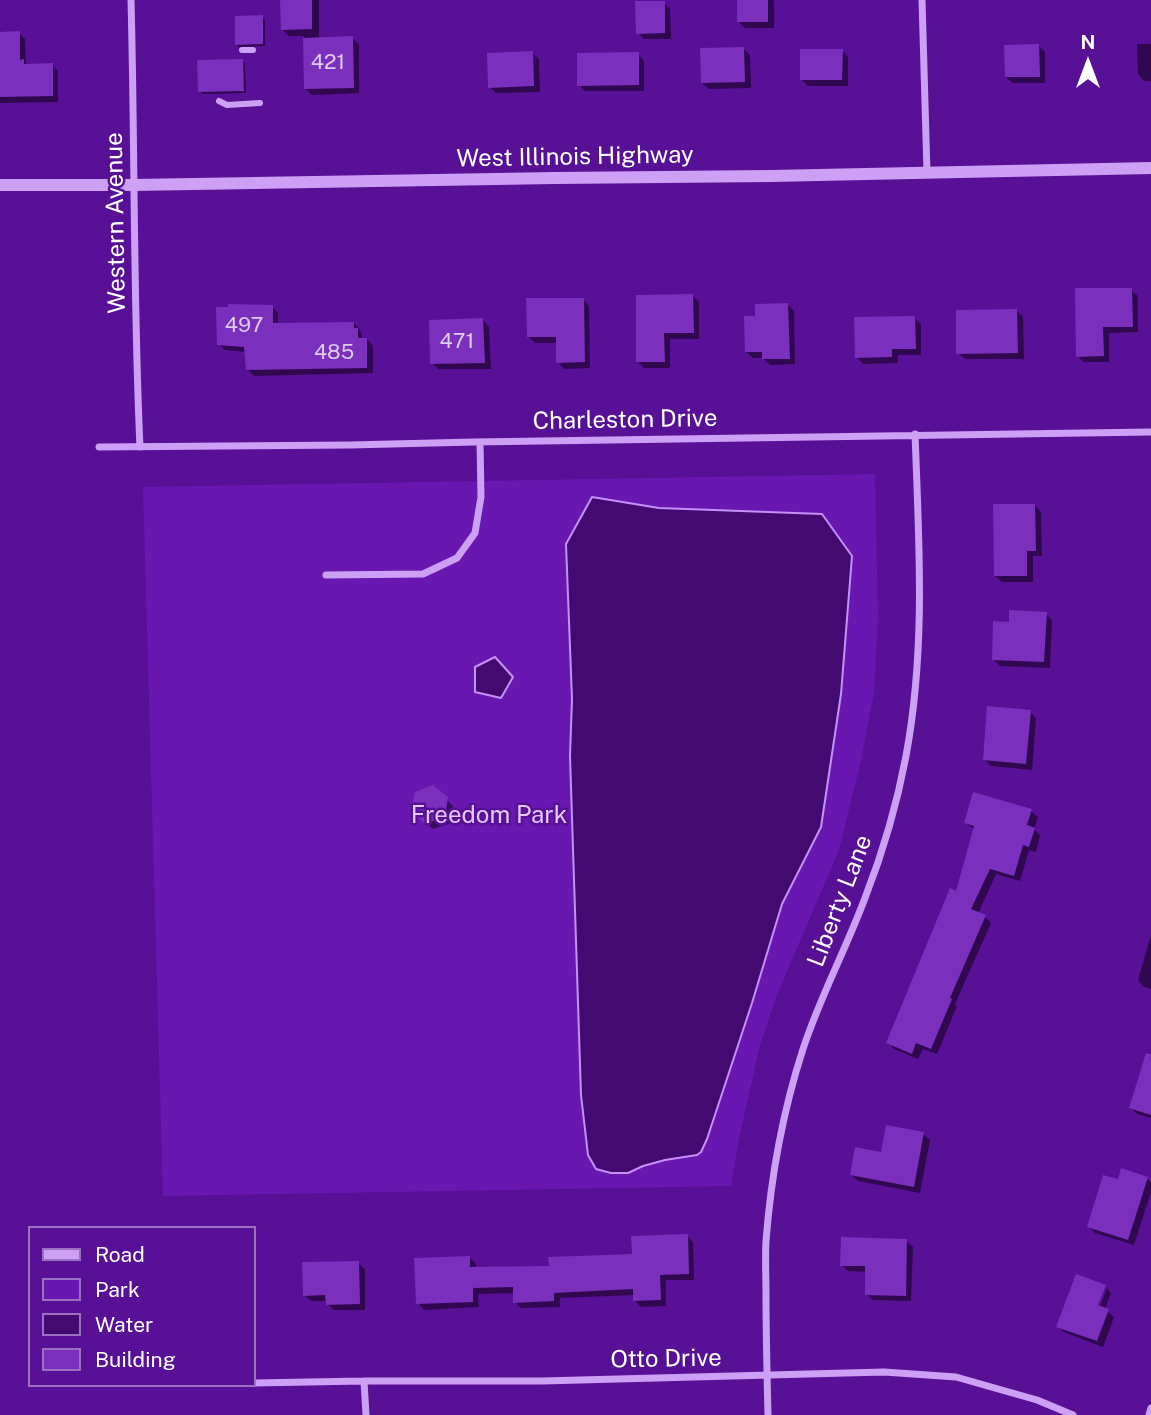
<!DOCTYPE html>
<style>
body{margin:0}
#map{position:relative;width:1151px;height:1415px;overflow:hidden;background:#581096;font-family:"Public Sans",sans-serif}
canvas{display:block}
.legend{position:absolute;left:28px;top:1226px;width:228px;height:161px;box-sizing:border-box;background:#581096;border:2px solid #9b70c0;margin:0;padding:9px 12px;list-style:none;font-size:21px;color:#fff}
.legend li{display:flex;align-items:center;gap:14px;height:35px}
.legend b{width:35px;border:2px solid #9b70c0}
.north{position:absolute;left:1053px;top:28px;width:70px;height:70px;-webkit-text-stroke:5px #581096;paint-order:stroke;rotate:0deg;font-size:19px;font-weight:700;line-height:28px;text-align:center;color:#fff}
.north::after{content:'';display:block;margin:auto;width:24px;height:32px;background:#fff;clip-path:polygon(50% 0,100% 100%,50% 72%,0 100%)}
</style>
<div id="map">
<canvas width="1151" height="1415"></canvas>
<ul class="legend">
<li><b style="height:9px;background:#cca0f4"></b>Road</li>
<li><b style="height:19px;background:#6818b1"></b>Park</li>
<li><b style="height:19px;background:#430a72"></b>Water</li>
<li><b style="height:19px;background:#7a30bc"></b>Building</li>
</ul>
<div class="north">N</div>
</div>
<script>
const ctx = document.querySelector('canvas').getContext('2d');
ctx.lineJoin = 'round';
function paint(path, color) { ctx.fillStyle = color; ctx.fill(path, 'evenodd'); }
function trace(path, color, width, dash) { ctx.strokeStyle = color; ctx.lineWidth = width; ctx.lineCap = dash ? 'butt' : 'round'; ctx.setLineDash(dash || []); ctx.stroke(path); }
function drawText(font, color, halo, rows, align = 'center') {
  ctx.font = font + ' "Public Sans",sans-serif'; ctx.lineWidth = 5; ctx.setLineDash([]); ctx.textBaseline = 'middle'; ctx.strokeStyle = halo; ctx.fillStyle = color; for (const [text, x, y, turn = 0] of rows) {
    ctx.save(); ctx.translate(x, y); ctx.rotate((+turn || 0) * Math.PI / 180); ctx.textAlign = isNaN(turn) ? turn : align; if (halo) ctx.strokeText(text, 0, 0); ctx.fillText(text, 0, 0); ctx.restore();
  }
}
const green = new Path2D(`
 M875,474L878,616L874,693L860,765L839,850L776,997L760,1045L738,1143L731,1186L163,1196L143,487Z`);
const water = new Path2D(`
 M592,497L659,508L822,514L852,556L841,694L821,827L782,904L752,1003L707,1139L701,1152L697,1155L665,1160L643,1166L628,1173H611L596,1169L588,1155L581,1095L570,756L572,699L566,544Z
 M495,657L513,677L501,698L475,692V667Z`);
const shadow = new Path2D(`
 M281,0H319V39L352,38L359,44V93L312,95L305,88L304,36H289L282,29Z
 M739,0H772L774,1V28H745L739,22Z
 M664,3L670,9L671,39H644L638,33Z
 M262,17L265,20V46L239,47L236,45Z
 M0,33H19L25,39L26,64L52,65L58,71V102L0,103Z
 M1137,44H1151V81H1144L1138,74Z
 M1039,46L1045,52V83H1013L1006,77Z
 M744,49L750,55L751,88L709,89L702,83Z
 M842,50L848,57V86H808L801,79Z
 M532,53L539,59L540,92L496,93L490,87Z
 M638,54L644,61V91H585L579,85Z
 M242,61L245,64L246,93L202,94L200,91Z
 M1131,290L1138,296V332L1109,333V362H1084L1077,356Z
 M692,295L699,302V339H670V368H644L638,362Z
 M583,299L589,306L590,368L564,369L558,362V343H535L528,336Z
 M788,305L794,311L795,364L770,365L763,358H753L746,352L757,318Z
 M272,306L278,313V325L354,323L360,330L363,339H367L373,346V373L254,376L247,369L246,352L225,350L219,344Z
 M1017,311L1023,317L1024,359H965L958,353Z
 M914,318L921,324V355H898V363L863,364L857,357Z
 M483,320L489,327L491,369H438L432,363Z
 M1035,505L1041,512L1042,556H1033V582H1002L995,576Z
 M1046,614L1052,620L1050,668L1000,666L994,660L1010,624Z
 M1030,712L1036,718L1032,770L991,766L985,760Z
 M446,799L453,806L451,823L433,829L413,810Z
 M1031,811L1038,817L1034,829L1040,835L1036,852L1029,850L1020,881L996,874L978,914L985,917L991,923L955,1004L957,1006L937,1054L923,1049L918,1059L894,1049L888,1042L957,893L975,830L966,823Z
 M1151,935V989L1144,987L1138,980Z
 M1147,1053L1151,1054V1118L1137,1114L1131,1108Z
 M923,1134L930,1140L920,1193L858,1181L852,1175Z
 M1147,1178L1151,1182V1192L1134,1245L1095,1233L1089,1227L1119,1182Z
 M687,1236L693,1242L694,1280H666V1306L641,1307L635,1301V1295L560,1298V1307L521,1308L515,1302V1293L478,1294L479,1307L424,1310L418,1303L469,1257L476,1264V1269L551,1267L634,1256Z
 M906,1241L913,1247L911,1301L873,1300L866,1294L867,1272L848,1271L842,1265Z
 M358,1263L365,1269V1310H334L327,1304V1301H311L304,1295Z
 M1077,1276L1106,1287H1103L1094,1313L1097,1314L1107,1288L1111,1293L1105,1309L1114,1317L1103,1347L1064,1332L1058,1326Z`);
const building = new Path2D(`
 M280,0H312V29L281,30Z
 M737,0H768V22H737Z
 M635,1H665V33L636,34Z
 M263,15V44L235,45V16Z
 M20,31V60L24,59V64L53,63V96L0,97V32Z
 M353,36L354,88L304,89L303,38Z
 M1039,44L1040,77H1005L1004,45Z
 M744,47L745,82L701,83L700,48Z
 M800,49H843L842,80H800Z
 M533,51L534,86L488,88L487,53Z
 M639,52V85L577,86V53Z
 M243,59L244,91L198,92L197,60Z
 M1075,288H1132L1133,327H1103L1104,356L1076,357Z
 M693,294L694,333H664L665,362H636V295Z
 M526,298H584L585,362L556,363V337H527Z
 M788,303L790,359H762V352H745L744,316H755V304Z
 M228,304L273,305V323L354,322V328H358V338H367V368L246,370L244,347L217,345L216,307H228Z
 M1017,309L1018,353L956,354V310Z
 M915,316L916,349H892V357L855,358L854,317Z
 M483,318L485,363L430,364L429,320Z
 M993,504H1035L1036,551H1027V576H994Z
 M1009,610L1047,612L1044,662L992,660L993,621L1009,622Z
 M987,706L1031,710L1026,764L983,760Z
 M433,785L448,797L445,817L425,824L411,811L415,792Z
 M973,792L1032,809L1027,825L1035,828L1029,847L1023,845L1014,876L990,869L971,909L986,915L950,998L952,999L931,1049L916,1043L912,1054L886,1043L950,888L956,891L974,826L964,823Z
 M1146,1053L1151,1054V1115L1129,1108Z
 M886,1125L924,1132L914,1187L850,1175L855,1147L881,1152Z
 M1121,1168L1148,1177L1128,1240L1087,1227L1103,1175L1118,1179Z
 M688,1234L689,1274L660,1275L661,1300L633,1301V1289L554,1293V1301L513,1303V1287L473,1288V1302L416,1304L414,1258L470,1256V1267L549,1266L548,1257L632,1254L631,1236Z
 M841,1237L907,1239L906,1296L865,1295V1266H840Z
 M359,1261L360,1304L326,1305L325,1295L303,1296L302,1262Z
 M1076,1274L1106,1285L1098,1305L1109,1309L1097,1341L1056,1327Z`);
const pedestrian = new Path2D(`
 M242,50H253
 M219,101L227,105L260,103`);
const minor = new Path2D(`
 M131,0C135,149 133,298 140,447
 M922,0L927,172
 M99,447L350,445L474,442L1151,432
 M326,575L423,574L457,558L475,533L481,497L480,442
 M364,1381L366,1415
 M254,1383L364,1381H542L884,1372L956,1377L1037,1400L1073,1415
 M768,1415C767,1374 766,1334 766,1294C766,1276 765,1258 766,1241C771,1176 783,1111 803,1049C820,997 846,949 865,898C883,852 897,804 906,756C926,649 919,542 915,434
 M1149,1415L1151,1408`);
const tertiary = new Path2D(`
 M0,185H133L555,178L771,176L1151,168`);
const numberNames = [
 ["421",328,63],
 ["497",244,326],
 ["471",457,342],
 ["485",334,353]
];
const streetNames = [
 ["West Illinois Highway",575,157,-1],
 ["Western Avenue",116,223,-91],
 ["Charleston Drive",625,420,-1],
 ["Liberty Lane",840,901,-69],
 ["Otto Drive",666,1359,-1]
];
const parkNames = [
 ["Freedom Park",489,816]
];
paint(green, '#6818b1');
paint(water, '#430a72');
trace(water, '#c591f7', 2);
paint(shadow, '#0007');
paint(building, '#7a30bc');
trace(pedestrian, '#cca0f4', 6);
trace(minor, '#cca0f4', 7);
trace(tertiary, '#cca0f4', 12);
drawText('21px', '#decbee', null, numberNames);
drawText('24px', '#fff', '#581096', streetNames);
drawText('24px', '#e4c8fe', '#581096', parkNames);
</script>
